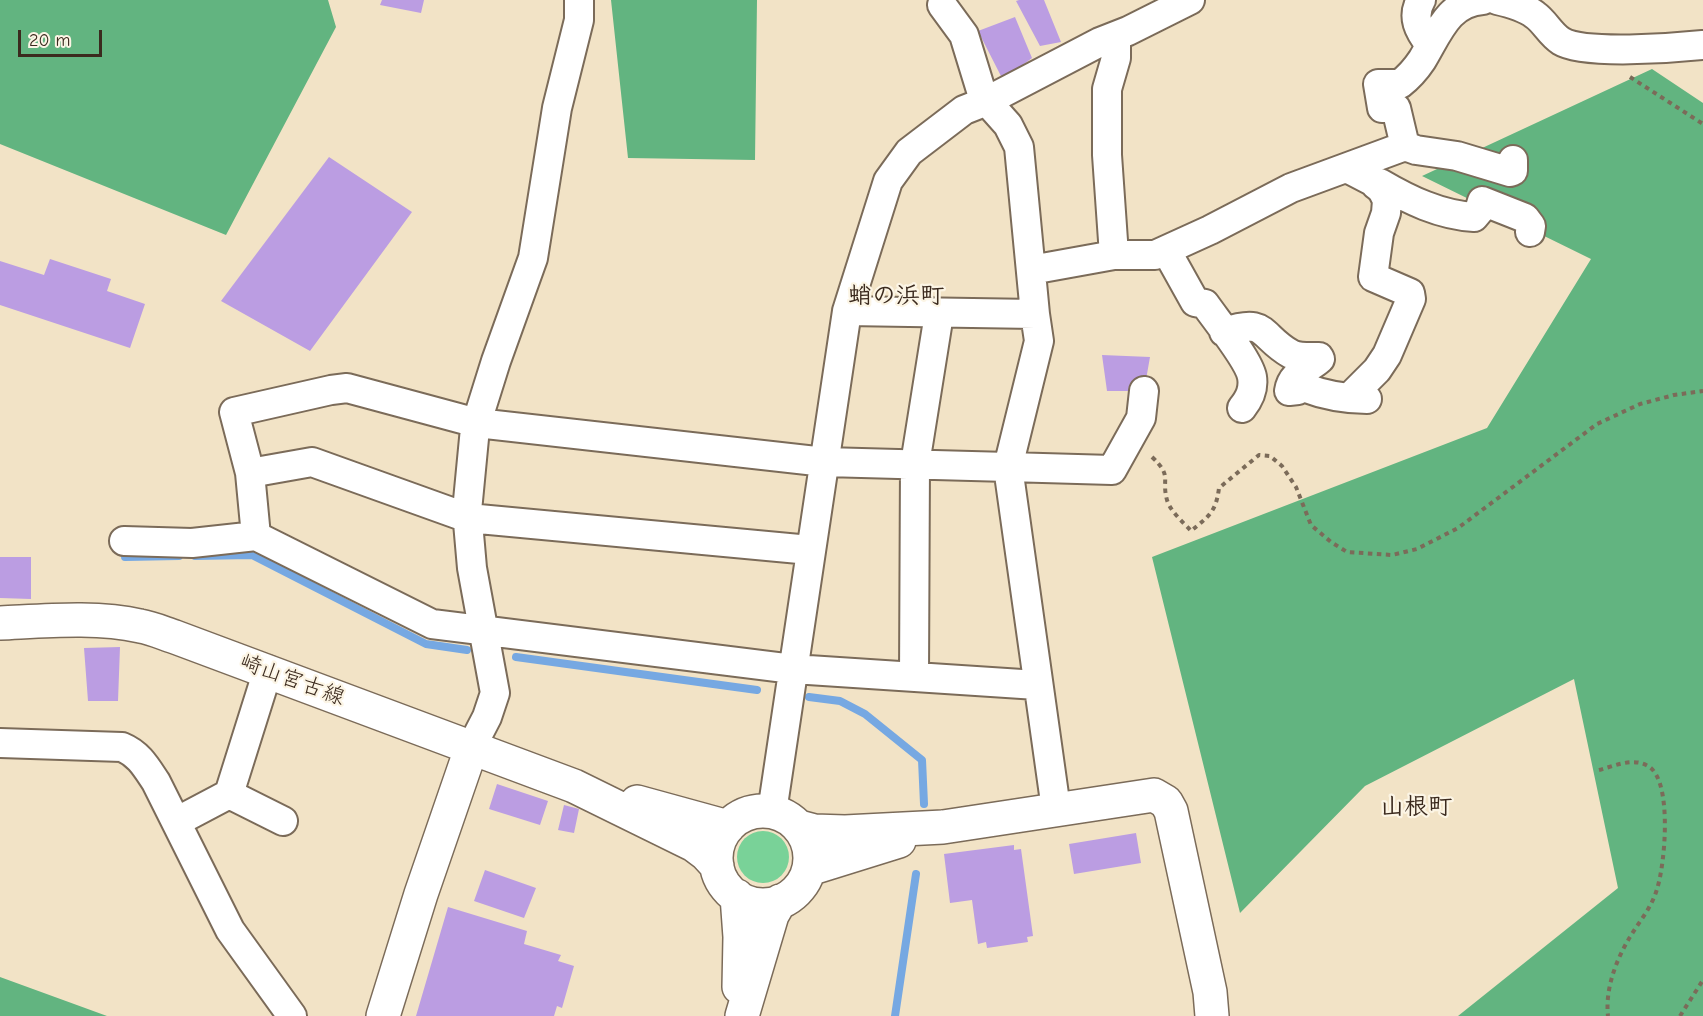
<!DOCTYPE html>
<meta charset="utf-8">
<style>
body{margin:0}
#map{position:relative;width:1703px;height:1016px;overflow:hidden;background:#f2e3c6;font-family:"Comic Neue",sans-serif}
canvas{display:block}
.scale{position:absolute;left:18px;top:30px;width:84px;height:27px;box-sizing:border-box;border:3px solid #3b2a1e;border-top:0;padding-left:8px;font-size:18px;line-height:21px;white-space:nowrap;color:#3b2a1e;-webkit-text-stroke:4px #fcf5e5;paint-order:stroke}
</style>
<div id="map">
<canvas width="1703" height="1016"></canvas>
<div class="scale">20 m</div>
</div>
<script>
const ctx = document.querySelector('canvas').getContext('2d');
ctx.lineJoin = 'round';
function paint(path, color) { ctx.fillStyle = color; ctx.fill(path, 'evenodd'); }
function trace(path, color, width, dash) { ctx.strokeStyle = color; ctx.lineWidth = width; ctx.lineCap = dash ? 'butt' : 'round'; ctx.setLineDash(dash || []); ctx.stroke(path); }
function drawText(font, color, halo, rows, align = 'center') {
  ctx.font = font + ' "Comic Neue","Klee One",sans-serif'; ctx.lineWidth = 4.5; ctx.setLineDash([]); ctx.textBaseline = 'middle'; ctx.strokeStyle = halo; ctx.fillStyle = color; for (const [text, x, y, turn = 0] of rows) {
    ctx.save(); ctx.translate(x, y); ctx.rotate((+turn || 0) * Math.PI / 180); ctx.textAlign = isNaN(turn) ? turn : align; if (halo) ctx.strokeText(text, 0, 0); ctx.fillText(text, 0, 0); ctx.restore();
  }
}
const green = new Path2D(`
 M737 857a26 26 0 1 1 52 0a26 26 0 1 1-52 0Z`);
const forest = new Path2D(`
 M0,0H328L336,27L226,235L0,144Z
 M611,0H757L755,160L628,158Z
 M1652,69L1703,103V1016H1458L1618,888L1574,679L1365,786L1240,913L1152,557L1487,428L1591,259L1422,176Z
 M0,977L107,1016H0Z`);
const stream = new Path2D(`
 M195,556L252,555L426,644L467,650
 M125,557L179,556
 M516,657L757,690
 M809,697L840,701L865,714L922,760L924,804
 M895,1016L916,874`);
const building = new Path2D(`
 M382,0H424L421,13L380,5Z
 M1019,0H1044L1061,42L1040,46L1016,1Z
 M1015,17L1032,58L1003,80L978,31Z
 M329,157L412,212L310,351L221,301Z
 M50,259L111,279L107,291L145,304L130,348L0,305V261L44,275Z
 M1102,355L1150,357L1144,391H1107Z
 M0,557H31V599L0,598Z
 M120,647L118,701H88L84,648Z
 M497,784L548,801L540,825L489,809Z
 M564,805L579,809L574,833L558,830Z
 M1136,833L1141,863L1074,874L1069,844Z
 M1014,845V850L1021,849L1033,936L1027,937L1028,942L987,948L986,942L978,944L972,900L950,903L944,854Z
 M485,870L536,888L524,918L474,901Z
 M448,907L527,931L524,944L561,955L558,961L574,966L562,1008L557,1006L554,1016H416Z`);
const path = new Path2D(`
 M1630,77L1703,124
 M1152,457C1173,477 1161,478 1167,500C1170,511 1184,523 1191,531C1209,516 1216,512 1219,488L1259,455L1270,456L1282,466L1296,487L1311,525L1331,542L1347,552L1392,555L1417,549L1458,528L1597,424L1640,404L1674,395L1703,391
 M1599,770C1614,766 1633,757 1648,766C1673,780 1665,865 1657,889C1652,907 1639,922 1630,937C1616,960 1605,989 1608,1016
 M1680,1016L1703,980`);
const street = new Path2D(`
 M1421,0C1411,17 1419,31 1430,45
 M1497,0C1510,3 1525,7 1535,15C1545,22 1550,34 1561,41C1583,55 1675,48 1703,45
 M942,5L964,35L983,97L1008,125L1019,147L1035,314
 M1405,146L1416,150L1457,156L1510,172L1513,171V160
 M1347,168L1372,181L1382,190L1387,200L1386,213L1379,233L1373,277L1410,293L1411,299L1387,355L1377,370L1349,398
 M1376,185L1380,183C1409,200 1440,215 1474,217L1479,211L1482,201L1525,218L1531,226L1530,232
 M1166,250L1195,302L1205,304C1216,320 1249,360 1252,377C1254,389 1250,398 1242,408
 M1114,255L1107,155V89L1116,58V36
 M1031,270L1114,255H1155L1210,230L1291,188L1405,146L1396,108H1382L1378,84H1400C1409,77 1416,69 1422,60C1438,34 1448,2 1483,0
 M847,311L1035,314L1039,341L1008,467L1112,470L1141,418L1144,391
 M1224,332C1268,317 1259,336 1291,354C1299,358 1310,357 1319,357L1320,359C1308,370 1292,372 1289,391L1298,390L1303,387C1324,395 1345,399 1367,399
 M250,473L312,462L468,518L810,550
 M124,541L192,543L256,536
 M914,677L915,464L939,314
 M1037,685L793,669L432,624L256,536L250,473L234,412L331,390L347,388L477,423L825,462L1008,467L1056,809
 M0,743L122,747C139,754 146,767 156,782L230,930L292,1016
 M472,746L487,717L495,693L472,568L467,511L475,428L496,361L533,258L557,108L579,20V0
 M229,794L283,821
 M772,812L847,311L888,181L909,152L964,110L987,101L1100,42L1128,31L1190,0
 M176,822L229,794L268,670`);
const secondary = new Path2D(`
 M0,623C44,621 97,616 140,626C152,628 163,633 175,637L574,786L694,845L706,854L717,866
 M637,802L728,827
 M716 858a47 47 0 1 1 94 0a47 47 0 1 1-94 0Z
 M799,827L814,831L845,832L943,827L1154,795L1166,802L1171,811L1210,992L1212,1016
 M809,869L899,841
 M737,896L740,937L739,987
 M383,1016L421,894L472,746
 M742,1016L772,915L780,901`);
const streetNames = [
 ["崎山宮古線",292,680,20]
];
const neighbourhoodNames = [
 ["蛸の浜町",896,296],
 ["山根町",1416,807]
];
paint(green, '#79d298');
paint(forest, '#62b480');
trace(stream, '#76a8e2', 8);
paint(building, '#bb9de2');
trace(street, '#7b6b59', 32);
trace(secondary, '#7b6b59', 36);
trace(path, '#7b6b59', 4, [4.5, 4.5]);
trace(street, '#fff', 28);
trace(secondary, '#fff', 33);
drawText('22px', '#3b2a1e', '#fcf5e5', streetNames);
drawText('bold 24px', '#3b2a1e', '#fcf5e5', neighbourhoodNames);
</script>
